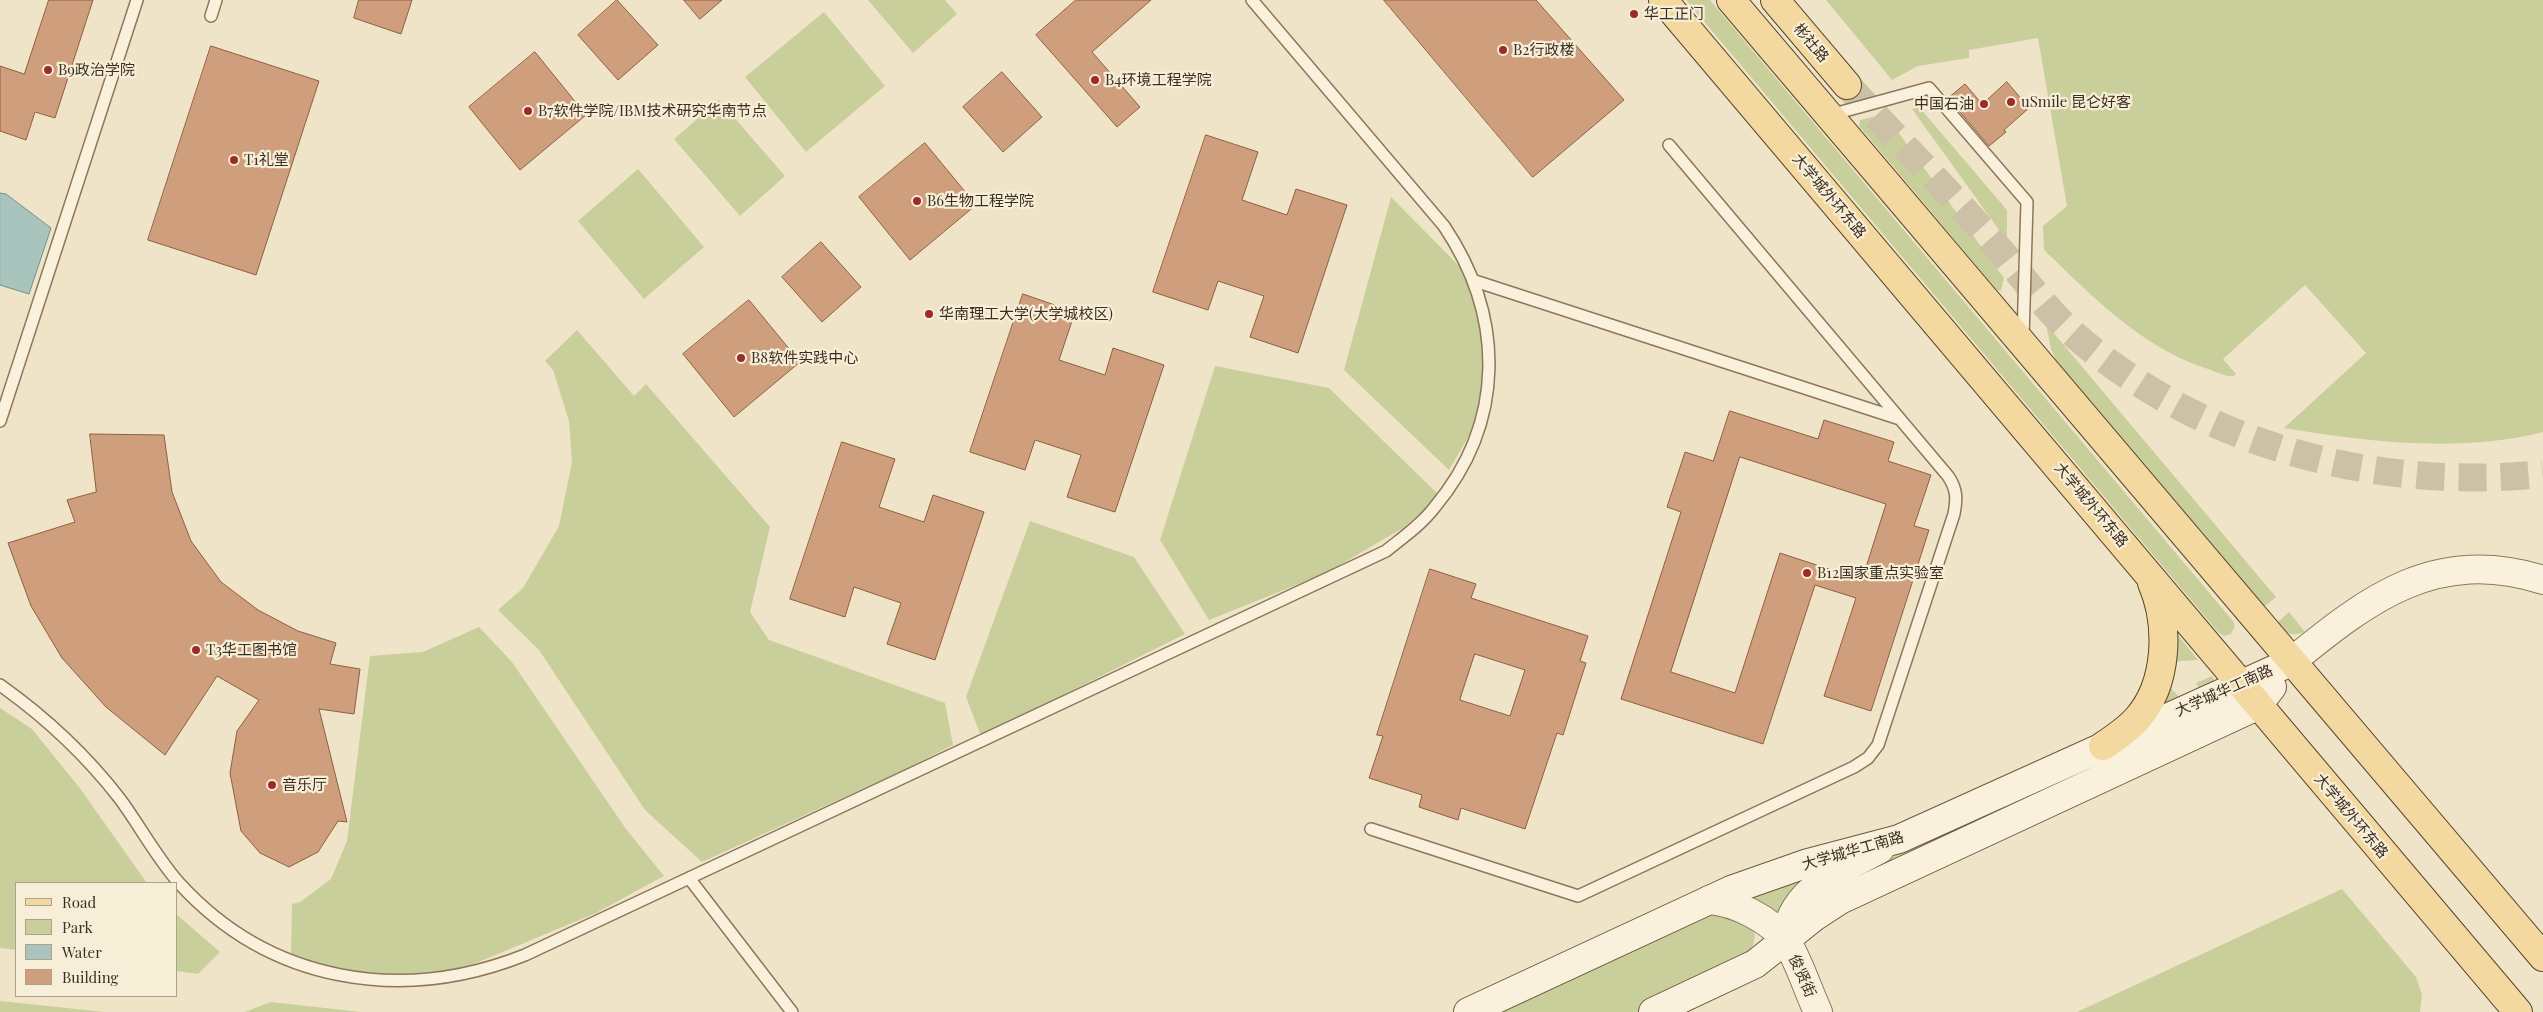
<!DOCTYPE html>
<meta charset="utf-8">
<style>
body{margin:0}
#map{position:relative;width:2543px;height:1012px;overflow:hidden;background:#f0e4c8;font-family:"Playfair Display",serif}
canvas{display:block}
.legend{position:absolute;left:15px;top:882px;width:162px;height:115px;box-sizing:border-box;background:#f7eed8;border:1px solid #ada18e;margin:0;padding:6px 9px;list-style:none;font-size:15px;color:#3d2e20}
.legend li{display:flex;align-items:center;gap:10px;height:25px}
.legend b{width:25px;border:1px solid #ada18e}
</style>
<div id="map">
<canvas width="2543" height="1012"></canvas>
<ul class="legend">
<li><b style="height:6px;background:#f3d9a0"></b>Road</li>
<li><b style="height:14px;background:#c9cf9b"></b>Park</li>
<li><b style="height:14px;background:#a9c4bc"></b>Water</li>
<li><b style="height:14px;background:#cf9f7d"></b>Building</li>
</ul>
</div>
<script>
const ctx = document.querySelector('canvas').getContext('2d');
ctx.lineJoin = 'round';
function paint(path, color) { ctx.fillStyle = color; ctx.fill(path, 'evenodd'); }
function trace(path, color, width, dash) { ctx.strokeStyle = color; ctx.lineWidth = width; ctx.lineCap = dash ? 'butt' : 'round'; ctx.setLineDash(dash || []); ctx.stroke(path); }
function drawText(font, color, halo, rows, align = 'center') {
  ctx.font = font + ' "Playfair Display","Noto Sans SC",serif'; ctx.lineWidth = 4.5; ctx.setLineDash([]); ctx.textBaseline = 'middle'; ctx.strokeStyle = halo; ctx.fillStyle = color; for (const [text, x, y, turn = 0] of rows) {
    ctx.save(); ctx.translate(x, y); ctx.rotate((+turn || 0) * Math.PI / 180); ctx.textAlign = isNaN(turn) ? turn : align; if (halo) ctx.strokeText(text, 0, 0); ctx.fillText(text, 0, 0); ctx.restore();
  }
}
const green = new Path2D(`
 M868,0H945L957,14L913,53Z
 M1686,0H1710L2233,621L2235,626L2231,634L2224,636L2218,632Z
 M1826,0H2543V432C2460,453 2368,442 2284,428L2366,353L2305,285L2223,359L2236,374L2234,376C2226,377 2216,372 2208,369C2142,348 2093,297 2044,250L2043,226L2067,206L2038,38L1969,50V58L1918,66L1892,80Z
 M824,12L885,86L806,152L745,77Z
 M719,100L785,176L740,216L674,139Z
 M1919,107L2007,210V241L1912,109Z
 M1885,114L2004,278L2001,291L1997,290L1859,126L1860,120Z
 M638,169L704,247L644,299L578,221Z
 M1391,197L1471,278L1485,354L1480,417L1449,470L1344,370Z
 M2046,324L2276,597L2264,607L2057,362L2051,349Z
 M577,330L634,396L646,384L770,527L750,612L769,640L945,703L953,745L910,767L702,862L645,810L539,650L498,610L523,588L559,526L572,462L569,421L553,370L545,361Z
 M1215,366L1329,388L1440,496L1403,528L1326,573L1209,620L1160,540Z
 M1030,521L1134,557L1185,634L981,736L966,697Z
 M2289,612L2305,632C2291,637 2287,634 2277,623Z
 M479,627L512,662L626,829L664,876L596,913L450,974L361,977L291,955L292,904L300,902L331,879L347,841L370,656L423,652Z
 M2173,629L2198,660L2169,662Z
 M2212,676L2214,679L2213,684L2200,690L2196,683Z
 M2165,683L2182,699L2153,708Z
 M0,708L32,729L79,787L147,883H16V950L0,948Z
 M1985,814L1989,817L1825,896L1822,890Z
 M1822,866L1778,917L1742,895Z
 M2342,889L2416,977L2422,995L2420,1012H2077Z
 M176,914L220,952L198,974L176,971Z
 M1720,914L1754,928C1757,941 1751,952 1743,962L1636,1012H1487L1705,916Z
 M0,1001L105,1012H0Z
 M271,1002L361,1012H245Z`);
const water = new Path2D(`
 M0,193L6,194L51,228L29,294L0,285Z`);
const building = new Path2D(`
 M49,0H93L55,118L35,112L26,140L0,131V66L24,74Z
 M359,0H412L401,34L354,18Z
 M617,0L658,45L618,80L578,35Z
 M684,0H722L700,19Z
 M1076,0H1151L1092,52L1140,107L1117,127L1036,35Z
 M1384,0H1536L1624,100L1533,177Z
 M211,46L319,81L256,275L148,240Z
 M535,52L586,115L520,170L469,107Z
 M1002,72L1042,117L1003,152L963,107Z
 M2007,82L2029,108L2004,130L2006,132L1989,146L1948,98L1965,84L1982,104Z
 M1206,135L1258,152L1242,200L1287,215L1296,189L1347,205L1298,353L1250,337L1264,296L1218,281L1208,310L1153,292Z
 M925,143L976,205L910,260L859,197Z
 M821,242L861,287L822,322L782,277Z
 M1023,294L1075,312L1059,360L1105,375L1113,348L1164,365L1115,512L1067,497L1081,455L1035,440L1025,470L970,452Z
 M749,300L800,362L734,417L683,354Z
 M1730,411L1818,439L1824,420L1894,442L1888,461L1931,475L1914,526L1929,530L1871,711L1824,696L1856,598L1815,585L1763,744L1621,699L1681,512L1667,507L1685,452L1713,461ZM1740,457L1886,504L1862,580L1780,553L1735,693L1671,672Z
 M90,434L164,435L172,492L191,541L221,582L258,610L298,631L336,643L330,664L360,669L354,714L319,709L347,822L338,821L318,852L289,867L260,853L241,831L230,773L237,731L259,700L217,676L165,755L106,707L62,658L31,606L8,543L75,522L67,500L96,492Z
 M842,442L895,459L879,507L924,522L933,495L984,512L935,660L887,644L901,603L854,587L845,617L790,599Z
 M1430,569L1476,584L1471,598L1588,636L1580,661L1586,663L1563,735L1557,733L1525,829L1461,808L1458,820L1419,807L1422,795L1369,778L1383,736L1377,735ZM1475,654L1525,670L1510,716L1460,700Z`);
const primaryTunnel = new Path2D(`
 M1847,85C1896,138 1946,189 1994,243C2022,275 2045,310 2078,338C2206,447 2377,491 2543,474`);
const service = new Path2D(`
 M211,16L216,0
 M1830,115L1929,88L2027,202L2023,338
 M1475,281L1900,419
 M0,421L137,0
 M0,685C45,717 86,755 120,799C140,826 156,857 179,883C270,983 402,1004 525,955L1386,551C1402,538 1421,525 1434,508C1506,422 1505,317 1444,226L1252,0
 M1371,829L1578,896L1854,767L1868,758L1878,745L1954,514C1957,499 1957,489 1948,476L1669,145
 M689,878L792,1012`);
const tertiary = new Path2D(`
 M2291,662C2369,598 2437,546 2543,580
 M1709,900C1735,902 1770,919 1786,941C1797,956 1809,993 1818,1012
 M1786,941C1788,890 1842,870 1880,849`);
const secondary = new Path2D(`
 M1468,1012L1731,890L1808,863L1899,839L2291,662
 M1653,1012L1755,964L1814,917L1840,900L2257,706L2272,687`);
const primary = new Path2D(`
 M1663,0L2518,1012
 M1731,0L2543,957
 M1775,0L1847,85
 M2103,746C2115,738 2127,730 2137,719C2168,684 2170,625 2152,583`);
const markers = [
 [1634,14,5,"#9e2a2b"],
 [1503,50,5,"#9e2a2b"],
 [48,70,5,"#9e2a2b"],
 [1095,80,5,"#9e2a2b"],
 [2011,102,5,"#9e2a2b"],
 [1984,104,5,"#9e2a2b"],
 [528,111,5,"#9e2a2b"],
 [234,160,5,"#9e2a2b"],
 [917,201,5,"#9e2a2b"],
 [929,314,5,"#9e2a2b"],
 [741,358,5,"#9e2a2b"],
 [1807,573,5,"#9e2a2b"],
 [196,650,5,"#9e2a2b"],
 [272,785,5,"#9e2a2b"]
];
const poiNames = [
 ["华工正门",1644,14],
 ["B2行政楼",1513,50],
 ["B9政治学院",58,70],
 ["B4环境工程学院",1105,80],
 ["uSmile 昆仑好客",2021,102],
 ["中国石油",1974,104,"right"],
 ["B7软件学院/IBM技术研究华南节点",538,111],
 ["T1礼堂",244,160],
 ["B6生物工程学院",927,201],
 ["华南理工大学(大学城校区)",939,314],
 ["B8软件实践中心",751,358],
 ["B12国家重点实验室",1817,573],
 ["T3华工图书馆",206,650],
 ["音乐厅",282,785]
];
const streetNames = [
 ["彬社路",1811,43,50],
 ["大学城外环东路",1829,196,50],
 ["大学城外环东路",2091,505,50],
 ["大学城华工南路",2224,691,-24],
 ["大学城外环东路",2351,816,50],
 ["大学城华工南路",1853,851,-16],
 ["俊贤街",1802,976,66]
];
paint(green, '#c9cf9b');
paint(water, '#a9c4bc');
trace(water, '#6f938a', 1);
paint(building, '#cf9f7d');
trace(building, '#8d5f41', 1);
trace(primaryTunnel, '#ccc0a6', 28, [28, 14]);
trace(service, '#8d765c', 14);
trace(tertiary, '#8d765c', 30);
trace(secondary, '#6f573f', 30);
trace(primary, '#5b4430', 30);
trace(service, '#faf1dc', 11);
trace(tertiary, '#faf1dc', 28);
trace(secondary, '#faf1dc', 28);
trace(primary, '#f3d9a0', 28);
for (const [x, y, r, color] of markers) { const dot = new Path2D(); dot.arc(x, y, r, 0, 2 * Math.PI); ctx.fillStyle = color; ctx.fill(dot); trace(dot, '#f7eed8', 2); }
drawText('15px', '#3d2e20', '#f7eed8', poiNames, 'left');
drawText('15px', '#3d2e20', '#f7eed8', streetNames);
</script>
